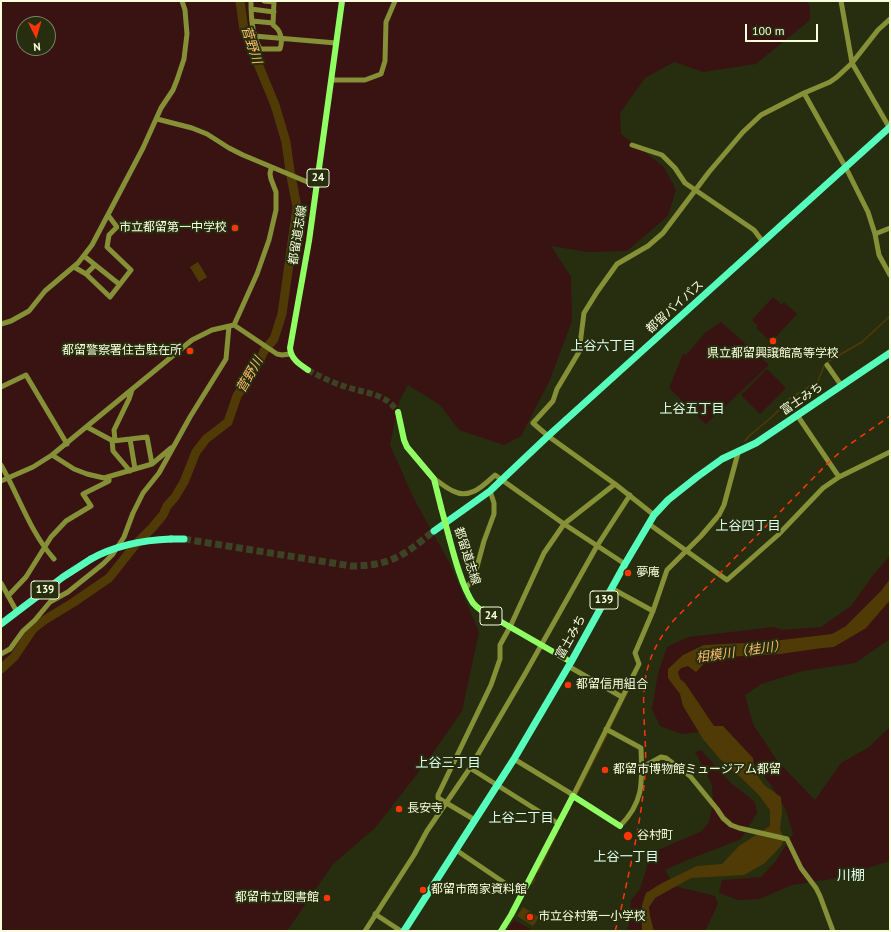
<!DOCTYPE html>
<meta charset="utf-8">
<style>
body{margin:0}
#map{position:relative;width:891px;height:932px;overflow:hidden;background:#262e0f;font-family:"PT Sans",sans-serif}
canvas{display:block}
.frame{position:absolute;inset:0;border:2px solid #f8ffdc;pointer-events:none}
.north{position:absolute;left:16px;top:16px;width:40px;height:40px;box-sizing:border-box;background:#262e0f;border:1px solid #7a8261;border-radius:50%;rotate:175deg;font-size:11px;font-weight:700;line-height:16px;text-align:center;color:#f8ffdc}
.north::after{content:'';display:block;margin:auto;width:14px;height:18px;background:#ff3508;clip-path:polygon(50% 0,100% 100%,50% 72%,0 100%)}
.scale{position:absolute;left:745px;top:24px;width:73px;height:18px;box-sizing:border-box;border:2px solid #f8ffdc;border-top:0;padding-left:5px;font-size:12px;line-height:14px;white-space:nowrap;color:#f8ffdc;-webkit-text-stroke:3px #262e0f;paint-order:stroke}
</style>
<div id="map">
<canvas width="891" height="932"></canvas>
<div class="frame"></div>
<div class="north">N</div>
<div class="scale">100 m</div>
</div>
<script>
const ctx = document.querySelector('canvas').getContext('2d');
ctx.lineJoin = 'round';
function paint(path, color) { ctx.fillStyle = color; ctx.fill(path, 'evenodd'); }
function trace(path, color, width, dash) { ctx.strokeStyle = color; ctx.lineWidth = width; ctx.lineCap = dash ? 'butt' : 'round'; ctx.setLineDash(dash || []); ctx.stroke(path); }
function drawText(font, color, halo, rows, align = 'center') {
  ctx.font = font + ' "PT Sans","Noto Sans JP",sans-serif'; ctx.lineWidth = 4; ctx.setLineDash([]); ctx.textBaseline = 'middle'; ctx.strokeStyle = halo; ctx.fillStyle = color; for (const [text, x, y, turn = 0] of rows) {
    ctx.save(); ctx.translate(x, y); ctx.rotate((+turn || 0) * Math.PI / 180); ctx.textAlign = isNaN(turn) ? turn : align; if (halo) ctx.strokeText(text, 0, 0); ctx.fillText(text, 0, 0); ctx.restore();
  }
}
const green = new Path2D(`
 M1,1H807L810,7V20L756,64L703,72L674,62L645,78L620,113L621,134L664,167L676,190L668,216L627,251L588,252L551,246L571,277L572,321L549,382L521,436L504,445L459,430L440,405L408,385L399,402L390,445L413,497L449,562L479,632L462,711L428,760L375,828L333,864L287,931H1ZM24,24H48V48H24Z
 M773,297L782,305L784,302L797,314L771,342L756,328L758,326L752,320Z
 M721,322L769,365L706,424L669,388L683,354L686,355L706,332Z
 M767,369L786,388L760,414L741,395Z
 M890,556V639L855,663L803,671L761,684L745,695L753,724L778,762L815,800L841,763L869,747L890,727V861L832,879L792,885L759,899L738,900L719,893L722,880L761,877L775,862L793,834L786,810L771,785L742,749L715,730L682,734L660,726L652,709L658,673L667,647L688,637L774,627L783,630L821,627L851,606L874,574Z
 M701,750L731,783L755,802L757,813L741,839L685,861L665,870L674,886L715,896L718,904L705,931H628L631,900L640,889L648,863L658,850L702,831L709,822L713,802L712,785L695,752Z
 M514,920L534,931H507Z`);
const water = new Path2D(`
 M198,262L207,277L199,282L190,267Z
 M890,579V600L866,628L834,647L822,648L780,654L709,658L696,672L688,666L681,668L678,672L680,679L685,683L714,726H723L753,758L755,772L764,785L781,797L782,811L780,829L784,840L781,846L765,863L744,875L691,878L655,898L649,907L650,916L654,931H642V905L646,893L662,883L697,866L722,864L739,846L770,826V810L758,794L735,772L720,759L703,739L683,706L680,694L668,678V669L683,655L704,645L765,642L832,634L846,626L881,591Z
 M523,907L539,917L533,926L517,916Z`);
const stream = new Path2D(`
 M745,441L749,436L773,416L789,399L818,381L824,366L829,361L862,342L890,316
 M610,728L633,681
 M577,794L608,733
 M564,819L570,808
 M538,872L560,827
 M532,884L535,878`);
const river = new Path2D(`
 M1,669L14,657L33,629L43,621L74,602L109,578L136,544L152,528L163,515L167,506L175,497L184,482L196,452L206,439L228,422L237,396L260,360L264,351L274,339L282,314L297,207L290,171L286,142L275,105L244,30L240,1`);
const majorTunnel = new Path2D(`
 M308,370C321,377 335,384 350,388C369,394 386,394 398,412`);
const highwayTunnel = new Path2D(`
 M184,539L351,566C391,566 404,555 434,531`);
const minor = new Path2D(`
 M251,1C251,18 252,34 260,49H280C283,40 281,30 273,25L274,1
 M264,1L274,2
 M841,1L852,63L889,127
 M251,9L274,12
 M252,21L273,23
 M254,36L336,43
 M331,80H365L381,74L385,61L386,22L395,1
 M804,93L846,168L868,212L875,234L879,255L890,275
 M157,119L192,128L207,134L229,148L243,155L317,186
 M632,145L662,155L675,168L685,183L754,230L763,242
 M875,234L890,228
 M84,256L119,284
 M74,267L86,274L110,297L131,270L107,247L109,235L117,227L108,215
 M86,274L95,265
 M1,324L11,321L29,311L45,291L78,263L92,245L143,148L161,108L173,90L177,80L184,59L187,34L185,10L182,1
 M234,325L257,274L269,240L276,210V192L271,179L270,174L271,168
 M827,365L841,385
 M1,387L26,375L67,444
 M797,415L839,477
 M87,427L113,441L147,437L152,464
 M130,439L135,469
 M112,440L113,451L130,471
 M115,440L114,430L129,399L132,390
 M52,455L74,469L87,474L104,478L152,464L171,448
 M1,465C19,496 30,532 54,559
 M434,479C441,483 446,488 453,491C470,500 484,485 495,475L564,524L625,564
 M1,481L33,467L52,455L192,340L212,330L234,325L277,354L282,355L290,354
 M654,515L615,484L548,436L533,423L553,401L557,389L579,352L584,313L597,292L617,264L648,246L663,233L709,172L743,132L761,115L804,93L830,82L837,77L852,63L878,30L890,19
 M649,524L727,580L778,535L823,488L839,477L890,452
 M1,583L17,612
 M466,588L471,582L475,574L484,541L494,514V503L490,491
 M611,588L653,611
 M8,596L26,577L51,537L66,521L91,506L83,494L109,481V477
 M1,654L10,649L23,631L35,620L50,602L68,592L103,564L113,554L124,537L133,513L143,493L159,473L190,417L226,359L229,326
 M568,666L622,697
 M606,729L641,748C642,780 645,801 620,826
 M514,759L570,793L573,796L639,664L635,653L653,611L667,570L701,536L719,515L724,505L738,453
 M470,768L559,824
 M641,768L661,757L666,758L690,776L717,809L723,818L731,825L739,828L787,839L801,868L816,888L820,896L833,931
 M475,820L438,798V795L491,685L500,659V645L510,627L544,553L564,524L615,484
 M456,850L521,894
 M375,914L401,931
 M365,931L414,855L427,831L470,768L525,674L597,546L630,495`);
const major = new Path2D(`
 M308,370C299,364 291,359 290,348L309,241L342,1
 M398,412L404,440L407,447L434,479L441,507
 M449,537C454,556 462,587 473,603C478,609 485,613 491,616L571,662
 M501,931L511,915L573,796L620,826`);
const highway = new Path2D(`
 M434,531L490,491L548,436L890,127
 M171,539H184
 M1,624L63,577L91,559
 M404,931L514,759L571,662L625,564L654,515L668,500L697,477L722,459L756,443L890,353`);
const rail = new Path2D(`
 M615,931L620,914C629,871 640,828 644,785C652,720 625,678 674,620L830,461L846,447L890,416`);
const majorBridge = new Path2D(`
 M441,507L449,537`);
const highwayBridge = new Path2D(`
 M91,559C116,545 143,540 171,539`);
const markers = [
 [235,228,4,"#ff3508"],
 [773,341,4,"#ff3508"],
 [190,351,4,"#ff3508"],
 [628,573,4,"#ff3508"],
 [568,685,4,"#ff3508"],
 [605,770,4,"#ff3508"],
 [399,809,4,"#ff3508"],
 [628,836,5,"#ff3508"],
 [423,890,4,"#ff3508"],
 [327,898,4,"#ff3508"],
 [530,917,4,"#ff3508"]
];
const shields = [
 [318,178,22],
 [45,590,28],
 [604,600,28],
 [491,616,22]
];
const shieldNames = [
 ["24",318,178],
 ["139",45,590],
 ["139",604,600],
 ["24",491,616]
];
const poiNames = [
 ["市立都留第一中学校",227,228,"right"],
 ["都留警察署住吉駐在所",182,351,"right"],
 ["県立都留興譲館高等学校",773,354,"center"],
 ["夢庵",636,573],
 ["都留信用組合",576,685],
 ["都留市博物館ミュージアム都留",613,770],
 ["長安寺",407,809],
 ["谷村町",637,836],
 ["都留市商家資料館",431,890],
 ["都留市立図書館",319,898,"right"],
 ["市立谷村第一小学校",538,917]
];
const streetNames = [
 ["都留道志線",298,235,-81],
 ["都留バイパス",675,307,-42],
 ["富士みち",802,399,-34],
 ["都留道志線",467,556,72],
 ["富士みち",571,637,-61]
];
const waterNames = [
 ["菅野川",251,45,72],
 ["菅野川",250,375,-60],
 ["相模川（桂川）",741,652,-8]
];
const neighbourhoodNames = [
 ["上谷六丁目",603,346],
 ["上谷五丁目",692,409],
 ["上谷四丁目",748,526],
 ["上谷三丁目",448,763],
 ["上谷二丁目",521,818],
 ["上谷一丁目",626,857]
];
const quarterNames = [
 ["川棚",851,876]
];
paint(green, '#381312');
paint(water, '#503b06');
trace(stream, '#503b06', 1.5);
trace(river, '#503b06', 9);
trace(majorTunnel, '#3b4324', 6, [6, 3]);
trace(highwayTunnel, '#3b4324', 7, [7, 3.5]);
trace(minor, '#859037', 5);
trace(major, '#90ff63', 6);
trace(highway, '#57ffbc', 7);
trace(rail, '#ff3508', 1.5, [6, 5]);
trace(majorBridge, '#90ff63', 6);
trace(highwayBridge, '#57ffbc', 7);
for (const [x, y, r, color] of markers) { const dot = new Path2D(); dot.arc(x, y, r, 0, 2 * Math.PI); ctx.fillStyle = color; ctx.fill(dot); trace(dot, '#262e0f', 1.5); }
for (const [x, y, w] of shields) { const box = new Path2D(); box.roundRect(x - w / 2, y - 9, w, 18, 3); ctx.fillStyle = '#262e0f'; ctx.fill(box); trace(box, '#f8ffdc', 1); }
drawText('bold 11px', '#f8ffdc', null, shieldNames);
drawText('12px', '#f8ffdc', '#262e0f', poiNames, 'left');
drawText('12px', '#f8ffdc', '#262e0f', streetNames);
drawText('italic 13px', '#ffbb6a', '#262e0f', waterNames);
drawText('13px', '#deffed', '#262e0f', neighbourhoodNames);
drawText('14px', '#deffed', '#262e0f', quarterNames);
</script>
